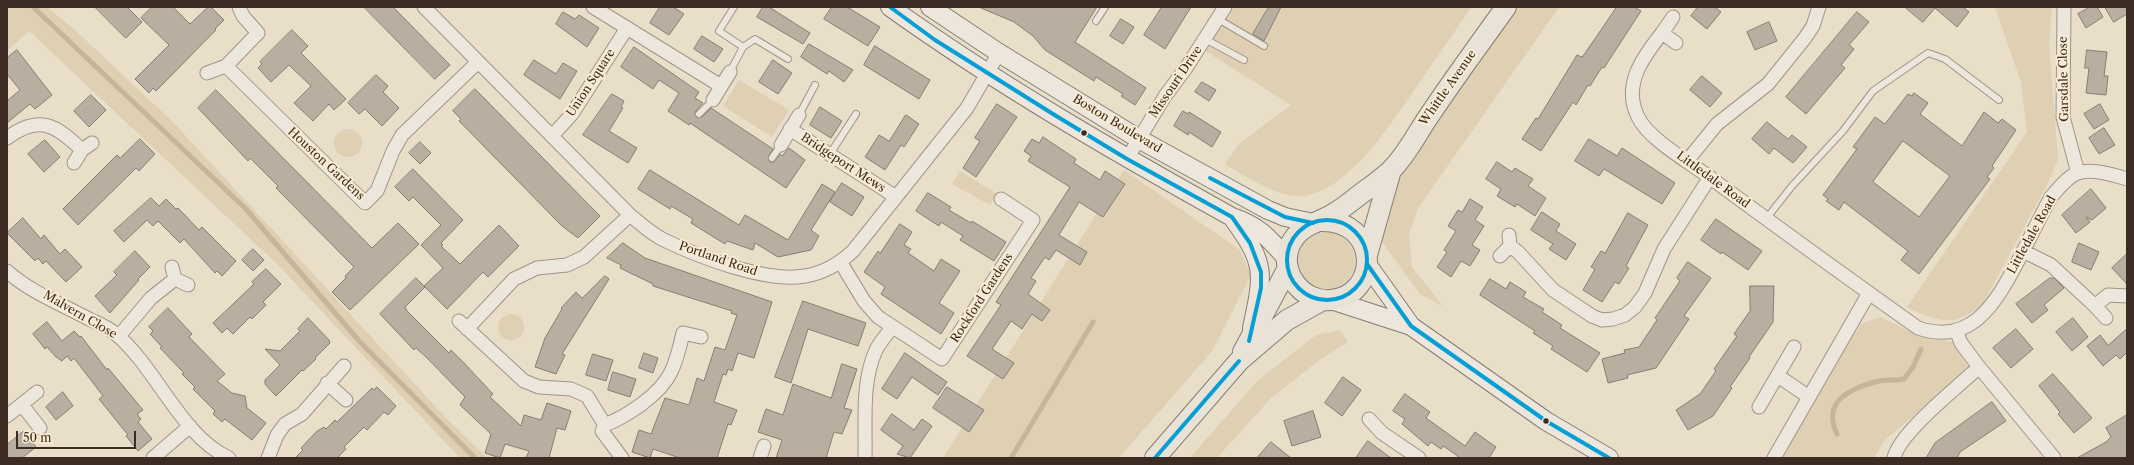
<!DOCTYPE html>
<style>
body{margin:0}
#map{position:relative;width:2134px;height:465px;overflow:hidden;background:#e9dec8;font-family:"Libre Caslon Text",serif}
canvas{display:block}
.frame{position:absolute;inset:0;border:8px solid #3c2c24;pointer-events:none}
.scale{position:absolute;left:16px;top:431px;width:120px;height:18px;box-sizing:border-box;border:2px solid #3c2c24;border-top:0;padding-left:5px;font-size:12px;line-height:14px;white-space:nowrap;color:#3c2c24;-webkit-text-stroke:3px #f9ecd3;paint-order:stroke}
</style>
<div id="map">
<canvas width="2134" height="465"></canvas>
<div class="frame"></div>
<div class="scale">50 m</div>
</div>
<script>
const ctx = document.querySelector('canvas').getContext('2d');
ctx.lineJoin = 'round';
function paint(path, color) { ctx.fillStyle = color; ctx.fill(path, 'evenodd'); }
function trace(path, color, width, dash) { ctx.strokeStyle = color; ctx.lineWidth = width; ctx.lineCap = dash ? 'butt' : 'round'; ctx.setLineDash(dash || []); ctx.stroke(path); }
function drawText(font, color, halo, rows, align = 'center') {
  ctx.font = font + ' "Libre Caslon Text",serif'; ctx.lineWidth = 4; ctx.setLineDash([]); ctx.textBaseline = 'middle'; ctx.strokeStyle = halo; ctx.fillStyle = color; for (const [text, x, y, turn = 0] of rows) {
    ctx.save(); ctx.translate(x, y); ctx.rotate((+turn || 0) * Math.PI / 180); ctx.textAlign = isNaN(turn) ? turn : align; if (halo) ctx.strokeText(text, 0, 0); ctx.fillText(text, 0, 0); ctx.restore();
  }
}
const green = new Path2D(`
 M7,7H47L77,32L173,122L446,418L487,458H460L277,264L29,31L7,51Z
 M1229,7H1471C1455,31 1438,56 1421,80C1397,115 1348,195 1300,196C1276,197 1246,176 1225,164L1240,143L1291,105L1202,49Z
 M1514,7H1559L1418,208L1409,234L1412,267L1443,306L1420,294L1380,239L1383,210L1414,149Z
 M1995,7H2052L2049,43L2058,159L2048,183L1982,305C1952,328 1939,322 1907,307L2027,132L2021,82Z
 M739,80L789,110L772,137L723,106Z
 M334 143a14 14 0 1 1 28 0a14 14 0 1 1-28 0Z
 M1124,170L1240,250L1251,275L1212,351L1119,458H943Z
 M960,171L997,194L990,205L952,184Z
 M1297 261a29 29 0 1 1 58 0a29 29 0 1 1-58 0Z
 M498 327a13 13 0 1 1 26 0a13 13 0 1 1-26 0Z
 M1880,317L1922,337L1952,342L1969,368L1884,441L1874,458H1774L1861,324Z
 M1340,330L1348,342L1318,361L1270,399L1217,458H1190L1257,381L1316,335Z`);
const stream = new Path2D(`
 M33,7L245,208L360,342L475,458
 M1837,434C1821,401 1851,388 1879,381C1887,379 1896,381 1904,379L1913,367L1921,349
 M1011,458L1093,322`);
const building = new Path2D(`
 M95,7H127L142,22L126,38Z
 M152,7H173L190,24L208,7H211L224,20L215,29L216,30L156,91L153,88L149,93L135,79L169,45L141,18Z
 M364,7H393L450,65L435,79Z
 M660,7H673L684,14L669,35L650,23Z
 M763,7H769L810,33L803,44L757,17Z
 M832,7H847L880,27L868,46L824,19Z
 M979,7H1097L1075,42L1146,88L1135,105L1121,96L1123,94L1096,77L1094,81L1045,50L1033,36L1014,22Z
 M1162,7H1191L1165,49L1144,35Z
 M1269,7H1281L1264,41L1253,34Z
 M1617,7H1634L1641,11L1604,68L1602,67L1590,86L1588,85L1576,105L1573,102L1541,151L1522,139L1536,118L1538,119L1577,55L1582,57Z
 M1698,7H1715L1721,12L1707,29L1691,16Z
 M1905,7H1963L1969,12L1957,27L1935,8L1923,22Z
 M2090,7H2097L2103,17L2086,28L2078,14Z
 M2105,7H2127V14L2114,22Z
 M563,12L575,19L579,15L599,28L587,47L556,24Z
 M1857,12L1869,22L1849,45L1854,49L1841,65L1845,68L1806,114L1786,97Z
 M1121,19L1134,27L1123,44L1110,36Z
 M1769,22L1777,41L1755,50L1747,32Z
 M292,30L308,46L301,53L346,99L334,110L329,104L313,121L294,103L311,86L289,65L271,82L258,68L262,64L260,62Z
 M702,36L723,49L714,62L694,49Z
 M809,44L853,70L844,82L829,71L827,74L801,57Z
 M875,46L930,80L919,99L864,65Z
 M634,47L699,92L695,98L703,103L695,112L696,117H702L711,108L773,149L768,157L770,162H774L780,154L782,156L789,148L805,160L786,188L690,123L689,125L668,111L679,93L659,80L653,89L621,67Z
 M17,50L52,95L35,109L30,104L7,123V101L20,90L7,74V58Z
 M2087,50L2107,52L2104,76H2108L2106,95L2086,93L2089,68H2085Z
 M534,60L556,74L563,63L577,71L560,99L524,75Z
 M773,60L792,73L778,94L759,82Z
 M376,75L388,86L383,92L399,108L382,126L365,109L359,114L348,103Z
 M1702,76L1722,93L1710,107L1690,90Z
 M1202,82L1216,90L1209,101L1195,92Z
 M475,89L600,216L578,238L562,226L459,121L461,119L453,111Z
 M216,90L372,248L398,223L419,244L350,310L332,292L346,278L345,276L354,267L276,188L278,186L250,158L248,161L198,108Z
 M1914,93L1928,103L1920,114L1962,146L1984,112L1998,123L2002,119L2016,130L1992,166L1994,168L1987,177L1990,179L1919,274L1901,260L1908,251L1844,202L1839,210L1826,201L1828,199L1823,195L1857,149L1853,147L1875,117L1885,124L1908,94L1912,96ZM1903,141L1950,176L1919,217L1873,182Z
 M612,94L624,101L621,107L623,108L609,131L637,148L628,163L583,135Z
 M91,95L106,110L89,127L74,111Z
 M997,104L1017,117L976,177L963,168L980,141L975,138Z
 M2100,104L2109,120L2094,129L2084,114Z
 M820,107L842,121L831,138L810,125Z
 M1183,111L1188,114L1189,112L1221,132L1212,147L1189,132L1188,135L1174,126Z
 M906,115L919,124L904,147L901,145L885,170L865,157L879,135L889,141Z
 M1767,122L1788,139L1792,135L1807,147L1793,163L1774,148L1769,154L1752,139Z
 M2104,128L2115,145L2099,154L2089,138Z
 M1043,137L1076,159L1074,163L1100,180L1105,171L1125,184L1103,217L1079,202L1059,235L1087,252L1080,265L1056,250L1049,260L1045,257L1031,278L1036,281L1028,294L1050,310L1042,321L1032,314L1022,329L1011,321L992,349L1014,363L1003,379L967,356L1001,305L996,302L1070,187L1028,161L1031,156L1024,151L1032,139L1039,143Z
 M140,139L155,154L139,171L136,168L78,225L63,209L117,155L120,158Z
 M1589,139L1617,156L1622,148L1675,183L1662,204L1604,169L1599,176L1575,161Z
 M45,140L60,157L44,172L28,154Z
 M420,142L431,153L420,164L409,153Z
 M1497,162L1512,172L1515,168L1533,179L1528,186L1546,198L1535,216L1517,204L1515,207L1497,196L1501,189L1486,179Z
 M413,169L463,220L441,243L443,245L441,246L460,264L499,225L519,246L488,277L483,272L447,309L424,286L443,268L421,245L441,225L413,197L409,201L395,187Z
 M650,170L739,225L745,215L788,240L822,184L835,192L811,230L819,236L811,250L778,257L755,243L753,250L727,241L725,244L691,223L693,219L671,206L670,209L638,189Z
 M842,183L864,197L852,216L830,202Z
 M2091,189L2106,208L2092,220L2086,217L2090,222L2076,233L2062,215Z
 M928,193L951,207L949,210L971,223L972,221L1006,242L994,261L960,240L963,236L941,222L939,226L916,211Z
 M151,198L159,206L166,199L176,209L178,208L199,230L202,227L236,261L222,276L217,271L215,273L184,239L180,243L158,221L153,226L147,220L124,242L114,231Z
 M1470,199L1483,207L1475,220L1484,226L1472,245L1480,250L1470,266L1461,261L1451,277L1437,267L1447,252L1444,250L1456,231L1448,226L1458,210L1462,212Z
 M1542,212L1560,224L1556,231L1576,244L1566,260L1549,249L1553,244L1531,230Z
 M1628,213L1648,225L1626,266L1629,268L1619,284L1615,282L1602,302L1583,290L1595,269L1591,267L1601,251L1605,253Z
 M23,218L41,239L44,235L60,254L65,249L82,267L66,282L46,261L43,264L38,258L35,261L7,233Z
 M1716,219L1762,251L1748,270L1722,252L1721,254L1701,240Z
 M900,224L912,232L904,245L911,249L908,253L934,271L941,259L960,271L939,303L954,313L941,334L881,294L885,287L864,272L878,251L880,253Z
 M623,243L645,258L772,302L754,358L738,353L732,371L728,369L726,375L723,374L714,402L737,410L731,425L728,424L717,458H680L653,449L650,458L632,452L639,430L651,434L665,398L689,405L697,378L704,381L715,347L725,350L737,315L731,313L732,311L653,286V284L620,268L621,265L607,258Z
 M2079,243L2099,252L2091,270L2072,262Z
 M253,249L264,260L253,271L242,260Z
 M135,251L150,267L138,279L139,280L110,313L95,296L117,275L114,272Z
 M2127,254V284L2112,268Z
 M1688,262L1711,278L1684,316L1689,319L1656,368L1627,375L1628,378L1608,383L1602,359L1625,353L1624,350L1639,347L1657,320L1655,318L1680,281L1677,278Z
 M266,269L281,284L263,302L266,305L252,319L250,317L233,334L227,328L222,333L213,323L254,284L252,282Z
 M605,276L609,279L562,354L565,355L556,374L535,367L545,338L562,309L561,308L576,292L582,298Z
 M416,278L425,287L405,307L407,311L449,353L451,350L464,363L493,394L490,397L521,426L524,415L541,420L547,403L571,411L565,430L557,428L549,458H526L529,451L505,444L500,458L485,453L491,434L460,405L465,397L426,357L416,348L414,350L380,314Z
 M2050,278H2054L2064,288L2044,305L2048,310L2032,323L2016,304Z
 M1490,279L1506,289L1510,282L1526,292L1523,297L1544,309L1542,312L1562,325L1560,328L1600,353L1587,372L1551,349L1553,346L1533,333L1535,331L1480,295Z
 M1750,286H1774L1773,322L1749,357L1750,358L1730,387L1732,388L1713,416L1688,430L1676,410L1700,394L1716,371L1714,369L1737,336L1734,334L1750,311Z
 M803,301L866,323L858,346L808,329L791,383L775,377Z
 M168,308L192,334L189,337L225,374L217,381L232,393L245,396L247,408L266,423L252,440L225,419L222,422L213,414L215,411L193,389L195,387L182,374L184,373L160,348L162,347L150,334L153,331L149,327Z
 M308,318L329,340L330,343L315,358L316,359L303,371L302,370L276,396L265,384V380L280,365L265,349L280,351L300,331L298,329Z
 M2073,318L2088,337L2072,351L2056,332Z
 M47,322L62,341L74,331L80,337L81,336L107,370L108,368L143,410L137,414L141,419L138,422L152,439L138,451L126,436L128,435L99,399L103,396L74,358L71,361L67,356L62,361L56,357L47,347L45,349L33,334Z
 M2016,329L2033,349L2011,368L1993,348Z
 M2127,329V352L2120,359L2116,355L2103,366L2087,346L2100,335L2108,345Z
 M644,353L658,358L653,373L639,368Z
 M905,353L947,382L938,395L912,377L897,399L882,389Z
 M593,354L613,360L606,381L586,375Z
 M842,364L857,369L844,408L852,410L842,434L834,432L826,458H776L782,440L758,432L766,409L783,415L793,384L831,398Z
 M613,372L636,379L630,397L608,390Z
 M2053,374L2092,418L2074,433L2058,414L2060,412L2039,386Z
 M1343,377L1361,390L1342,416L1325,403Z
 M377,387L396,406L388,415L384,412L367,430L364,427L344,447L346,449L337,458H295L303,450L301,448L316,432L324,427L326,429L335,420L337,422L372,388L374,390Z
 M947,387L984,410L969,432L933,408Z
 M63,392L73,406L56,420L46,407Z
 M1405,394L1430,412L1426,418L1465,446L1475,432L1496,447L1489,458H1457L1458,456L1443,446L1441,449L1431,442L1428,446L1402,424L1405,419L1393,411Z
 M1992,402L2006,421L1960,452L1957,458H1926L1935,443Z
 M1313,411L1321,437L1292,446L1284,421Z
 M892,414L914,430L922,419L932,426L910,458L897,454L903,446L881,430Z
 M2127,415V458H2077L2106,442L2111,437L2106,428Z
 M24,431L36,447L22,458H7V445Z
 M1368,441L1391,458H1356Z
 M1271,442L1291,458H1257Z`);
const lane = new Path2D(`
 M1218,19L1264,46
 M1096,21L1105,7
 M1205,39L1244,60
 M743,47L755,39L788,59
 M730,72L743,47L719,31L734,7
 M699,114L713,100
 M799,115L815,85
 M830,154L856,114
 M772,158L781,145
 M1766,219L1792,186L1843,131L1873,91L1928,53L1945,59L1999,100`);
const street = new Path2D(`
 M424,7L630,215C641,224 651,234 664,240C699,257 767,283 805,276C824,273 839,264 853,251L967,108L999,53
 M593,7L721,86
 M2064,7L2063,117L2078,173
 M1662,33L1673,17
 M1676,43L1662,33C1643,57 1622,85 1638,117C1649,140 1691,163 1712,179C1780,229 1849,279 1918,328C1971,346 1995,304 2017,263C2028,242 2039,219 2051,197C2057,190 2068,176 2078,173C2090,168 2115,175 2127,179
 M226,66L365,203L377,191L393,151L402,135L478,62
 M207,73L226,66L258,33L243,16L239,7
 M713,100L730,72
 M790,129L896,197
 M552,136L572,114L627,28
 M7,138C39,114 56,125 82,150
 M781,145L799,115
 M1127,159L1165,96L1186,68L1225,7
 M1687,161L1717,124L1768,84L1805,38L1813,26L1819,7
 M74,163L82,150L92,143
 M1510,246L1518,252L1553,290L1592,316L1602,320L1613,319L1625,315L1635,307L1645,293L1664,249L1710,177
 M2023,251L2051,265L2095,306
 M1500,256L1510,246L1509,235
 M841,263L864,301L878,317L942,359L1033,220L1001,199
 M172,267L175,279L188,285
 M7,271C28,291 65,306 91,320C100,324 110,328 117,335C157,369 181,436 229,458
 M2106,318L2095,306L2108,295L2127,296
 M459,321L524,381L539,387L571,389L587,396L605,425L602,431L622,458
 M467,329L514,279L537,268L567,265L584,257L630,215
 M1956,330L1961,343L1979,367L2054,458
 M119,336L151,298L175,279
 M1778,376L1809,397
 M327,383L346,400
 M22,405L40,428
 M1759,407L1794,347
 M7,416L37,392
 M1369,419L1382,433L1419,458
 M605,425C627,416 660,395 671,372C677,360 680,346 683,333L701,337
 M153,458L190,426
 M268,458L277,435L285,424L302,414L344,366
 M760,458L764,446
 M865,458C866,423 861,383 876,350C880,342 887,335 892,327
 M1774,458L1869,293
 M1894,458C1899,433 1959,386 1979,367`);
const secondary = new Path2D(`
 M890,7C999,85 1115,152 1232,217C1259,226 1269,238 1287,259
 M930,7L999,53L1139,139L1268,210L1285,217L1313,223
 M1232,217C1266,264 1264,272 1252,328
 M1367,264L1411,326
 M1331,300L1411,326L1546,421L1609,458`);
const primary = new Path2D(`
 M1320,221C1380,219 1381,295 1331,300C1302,303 1278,271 1290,245C1297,231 1306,226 1319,221C1331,216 1343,208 1353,200C1364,191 1381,180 1391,170C1407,155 1418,131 1431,113C1455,77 1481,42 1506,7
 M1367,255L1391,170
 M1243,352L1288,268
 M1155,458L1239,361L1287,320L1323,300`);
const bus1 = new Path2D(`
 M890,7L935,40L1053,114L1127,159L1232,217L1250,243L1261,272V288L1249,341
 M1210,178L1285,217L1313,223
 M1287 260a40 40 0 1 1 80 0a40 40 0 1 1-80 0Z
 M1367,264L1411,326L1546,421L1609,458
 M1155,458L1239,361`);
const markers = [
 [1084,133,3.5,"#3c2c24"],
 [1546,421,3.5,"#3c2c24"]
];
const streetNames = [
 ["Garsdale Close",2064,79,-91],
 ["Missouri Drive",1176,82,-56],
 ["Union Square",591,83,-57],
 ["Whittle Avenue",1448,88,-55],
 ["Boston Boulevard",1117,124,31],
 ["Bridgeport Mews",843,163,33],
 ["Houston Gardens",326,164,43],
 ["Littledale Road",1713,180,36],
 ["Littledale Road",2032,235,-61],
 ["Portland Road",718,259,19],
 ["Rockford Gardens",982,298,-57],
 ["Malvern Close",80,315,30]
];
paint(green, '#dfcfb3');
trace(stream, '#c6b59b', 5);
paint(building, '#b8afa1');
trace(building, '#857e72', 1);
trace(lane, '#9e9588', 8);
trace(street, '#9e9588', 15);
trace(secondary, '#857e72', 20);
trace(primary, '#857e72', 22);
trace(lane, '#ece6dc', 6);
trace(street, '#ece6dc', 13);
trace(secondary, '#ece6dc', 18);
trace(primary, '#e9e2d6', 20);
trace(bus1, '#069fd5', 4);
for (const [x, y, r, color] of markers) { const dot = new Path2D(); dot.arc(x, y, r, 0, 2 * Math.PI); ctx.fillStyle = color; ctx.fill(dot); trace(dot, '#f9ecd3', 1.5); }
drawText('12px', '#3c2c24', '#f9ecd3', streetNames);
</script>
